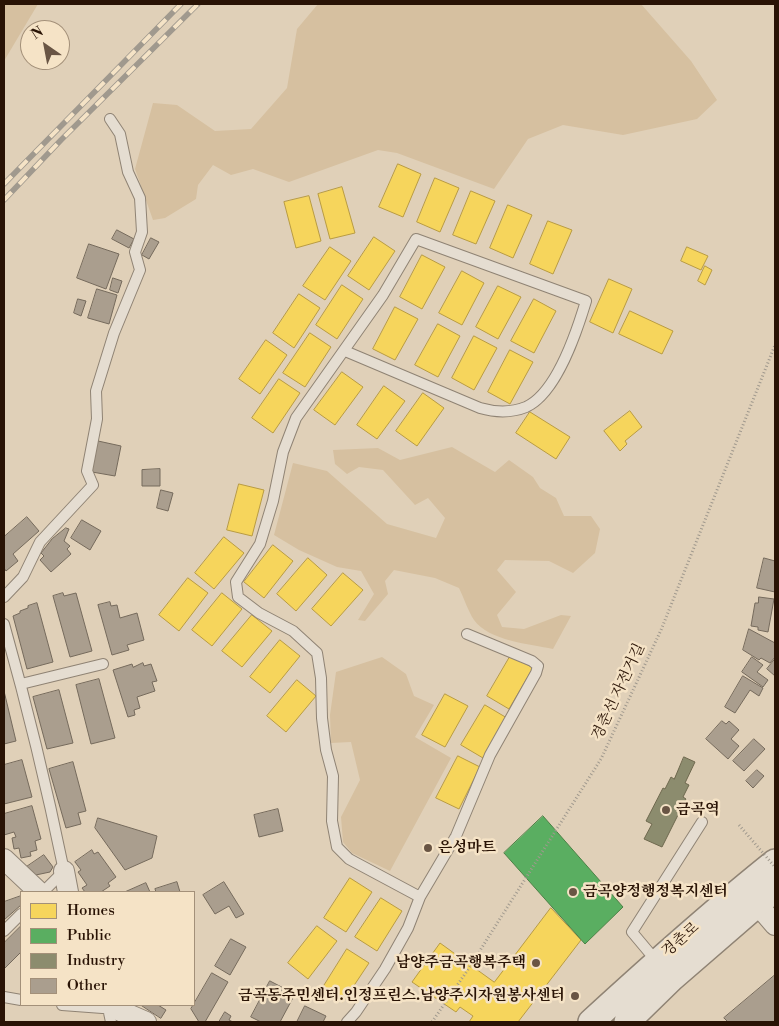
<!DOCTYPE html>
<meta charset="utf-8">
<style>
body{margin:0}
#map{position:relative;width:779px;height:1026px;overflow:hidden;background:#e0d0b8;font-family:"Libre Bodoni",serif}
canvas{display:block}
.frame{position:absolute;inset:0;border:5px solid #291305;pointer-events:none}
.legend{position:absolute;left:20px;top:891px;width:175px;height:115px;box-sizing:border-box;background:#f5e3c6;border:1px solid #a39079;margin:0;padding:6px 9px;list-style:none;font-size:15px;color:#291305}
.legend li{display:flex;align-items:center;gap:10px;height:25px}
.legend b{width:25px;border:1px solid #a39079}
.north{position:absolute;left:20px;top:20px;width:50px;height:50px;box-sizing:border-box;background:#f5e3c6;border:1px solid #a39079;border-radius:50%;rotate:327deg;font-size:14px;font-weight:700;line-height:20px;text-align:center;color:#291305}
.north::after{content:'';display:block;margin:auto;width:18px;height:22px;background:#695544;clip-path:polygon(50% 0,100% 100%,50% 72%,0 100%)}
</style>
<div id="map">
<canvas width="779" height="1026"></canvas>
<div class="frame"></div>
<ul class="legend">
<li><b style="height:14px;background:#f6d55c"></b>Homes</li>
<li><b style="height:14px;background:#5aae61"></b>Public</li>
<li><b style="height:14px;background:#8c8c6e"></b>Industry</li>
<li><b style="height:14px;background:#aa9e8e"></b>Other</li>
</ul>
<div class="north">N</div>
</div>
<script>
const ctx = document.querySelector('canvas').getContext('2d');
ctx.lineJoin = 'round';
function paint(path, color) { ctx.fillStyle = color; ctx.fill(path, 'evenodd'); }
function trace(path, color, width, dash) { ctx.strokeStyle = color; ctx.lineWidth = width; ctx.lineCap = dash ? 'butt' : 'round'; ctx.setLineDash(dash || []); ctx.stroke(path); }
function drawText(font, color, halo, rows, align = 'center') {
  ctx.font = font + ' "Libre Bodoni","Noto Serif KR",serif'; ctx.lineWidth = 5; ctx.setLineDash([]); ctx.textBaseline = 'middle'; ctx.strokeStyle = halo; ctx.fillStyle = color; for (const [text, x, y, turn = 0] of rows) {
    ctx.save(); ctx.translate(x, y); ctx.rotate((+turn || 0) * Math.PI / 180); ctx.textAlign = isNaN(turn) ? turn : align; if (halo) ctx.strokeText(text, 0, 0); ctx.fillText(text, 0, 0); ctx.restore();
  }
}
const green = new Path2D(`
 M4,4H38L4,61Z
 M318,4H641L691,61L717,100L697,119L623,135L563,125L528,139L494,189L397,153L378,150L289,182L253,169L231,175L213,165L198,185L196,199L165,218L153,220L135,169L153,103L177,105L215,131L251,129L287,88L297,29Z
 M452,447L495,472L509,460L533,477L540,488L556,498L564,516H591L600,529L595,553L573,573L549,561L505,560L497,570L516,592L497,615L502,627L524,629L561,615L571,616L553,649C530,644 489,641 474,620C468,611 464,598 459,588L435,578L394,570L385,581L388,594L365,621L358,620L374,594L361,571L337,567L299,550L274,535L293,463L327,471L387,524L436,538L445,518L428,498L415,505L383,470L359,467L347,474L335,464L333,450L378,448L400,460Z
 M382,657L406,674L414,696L434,705L415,737L451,758L390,871L352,853L343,842L341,817L360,780L351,742L331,743L330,715L336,672Z`);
const homes = new Path2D(`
 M398,164L421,174L403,217L379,207Z
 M435,178L459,188L440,232L417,222Z
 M342,187L355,233L330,239L318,194Z
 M471,191L495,201L476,244L453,235Z
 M309,196L321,241L296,248L284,202Z
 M508,205L532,215L513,258L490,248Z
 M548,221L572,230L553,274L530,264Z
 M374,237L395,251L369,290L348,276Z
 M330,247L351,261L325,300L303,286Z
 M687,247L708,256L701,270L681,261Z
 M422,255L445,267L422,309L400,297Z
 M705,266L712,270L705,285L698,281Z
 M462,271L484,283L462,325L439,313Z
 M609,279L632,289L613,333L590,322Z
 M342,285L363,299L337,339L316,325Z
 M498,286L521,297L498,339L476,327Z
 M299,294L320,308L294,348L273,333Z
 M534,299L556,311L534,353L511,341Z
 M395,307L418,319L395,360L373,349Z
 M630,311L673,331L662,354L619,334Z
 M438,324L460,336L438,377L415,365Z
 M310,333L331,347L305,387L283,373Z
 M474,336L497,348L474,390L452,378Z
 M266,340L287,355L260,394L239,379Z
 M510,350L533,362L510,404L488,392Z
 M342,372L363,387L335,425L314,410Z
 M279,379L300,393L273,433L252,418Z
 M384,386L405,401L377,439L357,425Z
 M423,393L444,408L417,446L396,431Z
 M630,411L642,427L625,441L627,444L620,451L604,431Z
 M530,412L570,437L556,459L516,433Z
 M239,484L264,490L252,536L227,530Z
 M224,537L244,553L214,589L195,573Z
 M273,545L293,561L264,598L244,582Z
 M308,558L327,575L296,611L277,594Z
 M343,573L363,590L331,626L312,609Z
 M188,578L208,593L179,631L159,615Z
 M222,593L242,609L212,646L192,630Z
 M252,615L272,631L242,667L222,651Z
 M280,640L300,656L270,693L250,677Z
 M511,655L533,668L509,709L487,696Z
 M297,680L316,696L286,732L267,716Z
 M445,694L468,706L445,747L422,735Z
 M485,705L507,718L483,758L461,745Z
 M458,756L480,767L459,809L436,798Z
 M350,878L372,892L346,932L324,918Z
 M381,898L402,911L377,951L355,937Z
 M551,908L581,940L518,1022H469L473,1016L460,1007L456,1012L412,982L440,943L494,982Z
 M317,926L337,941L308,979L288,963Z
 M347,949L369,963L343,1002L322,989Z`);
const public = new Path2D(`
 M543,816L623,907L585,944L504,853Z`);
const industry = new Path2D(`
 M684,757L695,762L685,783L689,785L683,797L686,799L662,847L644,839L652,824L646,821L663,788L665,789L671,777L674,779Z`);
const building = new Path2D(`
 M117,230L134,239L129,248L112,239Z
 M151,238L159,242L149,259L142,255Z
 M89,244L119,254L106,289L77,278Z
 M113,278L122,281L118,293L110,290Z
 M97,289L117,295L109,324L88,318Z
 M78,299L86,301L81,316L74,313Z
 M98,441L121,446L115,476L92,472Z
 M160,469V486H142V470Z
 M161,490L173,493L168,511L157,508Z
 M27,517L39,531L13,554L18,561L6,571L4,568V537Z
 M82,520L101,531L90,550L71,538Z
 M66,528L69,529L64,541L70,546L67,549L71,554L51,572L40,560L44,556L41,553L52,539Z
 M764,558L775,561V592L757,588Z
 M63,593L64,596L76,593L92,651L70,657L53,596Z
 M759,597L774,599L768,632L758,630V627L751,626L755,603H758Z
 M110,602L111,606L117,605L120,618L137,613L144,640L127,645L129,650L112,655L98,605Z
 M37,603L53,662L27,669L13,616L20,613V611L28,608V606Z
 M749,629L775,643V657L770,663L761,658L759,660L743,650Z
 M752,657L763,665L757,672L768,680L763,687L742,672Z
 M775,659V676L767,669Z
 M143,663L144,666L151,664L157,681L152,682L155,691L137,697L140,708L134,710L135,715L128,717L113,670L132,664L133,667Z
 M743,676L763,688L759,696L750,690L735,713L725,707Z
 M99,679L115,738L91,744L76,685Z
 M59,690L73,743L47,749L33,697Z
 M4,691L16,741L4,744Z
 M722,721L726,724L729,721L739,730L731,739L739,746L728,759L706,739Z
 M754,739L765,749L744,771L733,761Z
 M22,760L32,797L4,804V765Z
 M73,762L86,811L78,813L81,824L66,828L49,769Z
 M757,770L764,776L753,788L746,781Z
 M32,806L41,839L35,841L37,850L30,852L31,856L21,858L19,848L14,849L12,838L16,837L14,832L4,835V814Z
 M278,809L283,831L259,837L254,815Z
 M98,818L157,836L152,858L125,870L95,828Z
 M92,850L94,854L98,852L116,877L108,883L110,886L101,892H85L82,888L87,885L78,872L81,870L75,862Z
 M44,855L53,867L50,872L31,876L25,868Z
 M177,882L180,892H156L155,889Z
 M224,882L244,914L236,918L229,906L215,914L203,895Z
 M146,883L150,892H125Z
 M21,896V905L4,920V902Z
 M21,926V952L4,969V943Z
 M231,939L246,947L230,975L215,966Z
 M212,973L228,982L205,1022H199L191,1009Z
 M775,975V1022H728L724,1018Z
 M270,981L295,994L280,1022H261L251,1017Z
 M141,1005H158L166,1010L161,1018Z
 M305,1006L326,1016L323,1022H297Z
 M225,1012L231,1016L229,1020L233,1022H219Z`);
const path = new Path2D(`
 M432,1022L467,971L601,759L661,630L775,345`);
const service = new Path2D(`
 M345,351L480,408C494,412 511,413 526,407C557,393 577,331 586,301L416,239L383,295L296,418L283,452L273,501L260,544L236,582L238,597L259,613L293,631L317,653L321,678L322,718L326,750L333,776L332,821L337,847L349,859L420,897
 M4,597L23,577L40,542L93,485L87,471L97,419L96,391L114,333L140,270L135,252L142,232L140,198L128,172L120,134L110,119
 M4,624C27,705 47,788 64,871L43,892
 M21,684L103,664
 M4,931L21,914
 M658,963L632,932L702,822
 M4,997L21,1000
 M62,1005L116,1009
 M108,1008L111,1022
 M347,1022L356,1012L385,969L408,928L420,897L456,836L490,755L536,673L538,666L532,661L467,634`);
const minor = new Path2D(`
 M4,859L39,892
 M64,871L68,892
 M757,904L775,925
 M114,1005L116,1009L146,1022`);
const tertiary = new Path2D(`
 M591,1022C651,967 711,913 775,862
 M627,1022L671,979L775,889`);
const rail = new Path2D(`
 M4,184L181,4
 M4,200L61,140L198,4`);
const pathBridge = new Path2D(`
 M739,825L775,867`);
const markers = [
 [666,810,5,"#695544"],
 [428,848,5,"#695544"],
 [573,892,5,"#695544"],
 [536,963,5,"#695544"],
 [575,996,5,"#695544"]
];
const streetNames = [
 ["경춘선 자전거길",619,692,-65],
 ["경춘로",681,940,-41]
];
const poiNames = [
 ["금곡역",676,810],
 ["은성마트",438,848],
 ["금곡양정행정복지센터",583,892],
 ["남양주금곡행복주택",526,963,"right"],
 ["금곡동주민센터.인정프린스.남양주시자원봉사센터",565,996,"right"]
];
paint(green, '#d6c0a0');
paint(homes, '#f6d55c');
trace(homes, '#b89b42', 1);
paint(public, '#5aae61');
trace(public, '#4b8045', 1);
paint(industry, '#8c8c6e');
trace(industry, '#6e684e', 1);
paint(building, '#aa9e8e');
trace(building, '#756a5c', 1);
trace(service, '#8f8374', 12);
trace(minor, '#8f8374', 22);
trace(tertiary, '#8f8374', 28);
trace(path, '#a0998e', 3, [1, 2.5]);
trace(service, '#e5ddd1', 10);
trace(minor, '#e5ddd1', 20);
trace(tertiary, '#e5ddd1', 25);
trace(rail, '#a0998e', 5.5);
trace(rail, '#f5e3c6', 4, [11]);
trace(pathBridge, '#a0998e', 3, [1, 2.5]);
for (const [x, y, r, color] of markers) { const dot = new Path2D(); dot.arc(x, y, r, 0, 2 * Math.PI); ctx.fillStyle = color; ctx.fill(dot); trace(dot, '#f5e3c6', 2); }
drawText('15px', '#291305', '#f5e3c6', streetNames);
drawText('bold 15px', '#291305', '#f5e3c6', poiNames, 'left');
</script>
